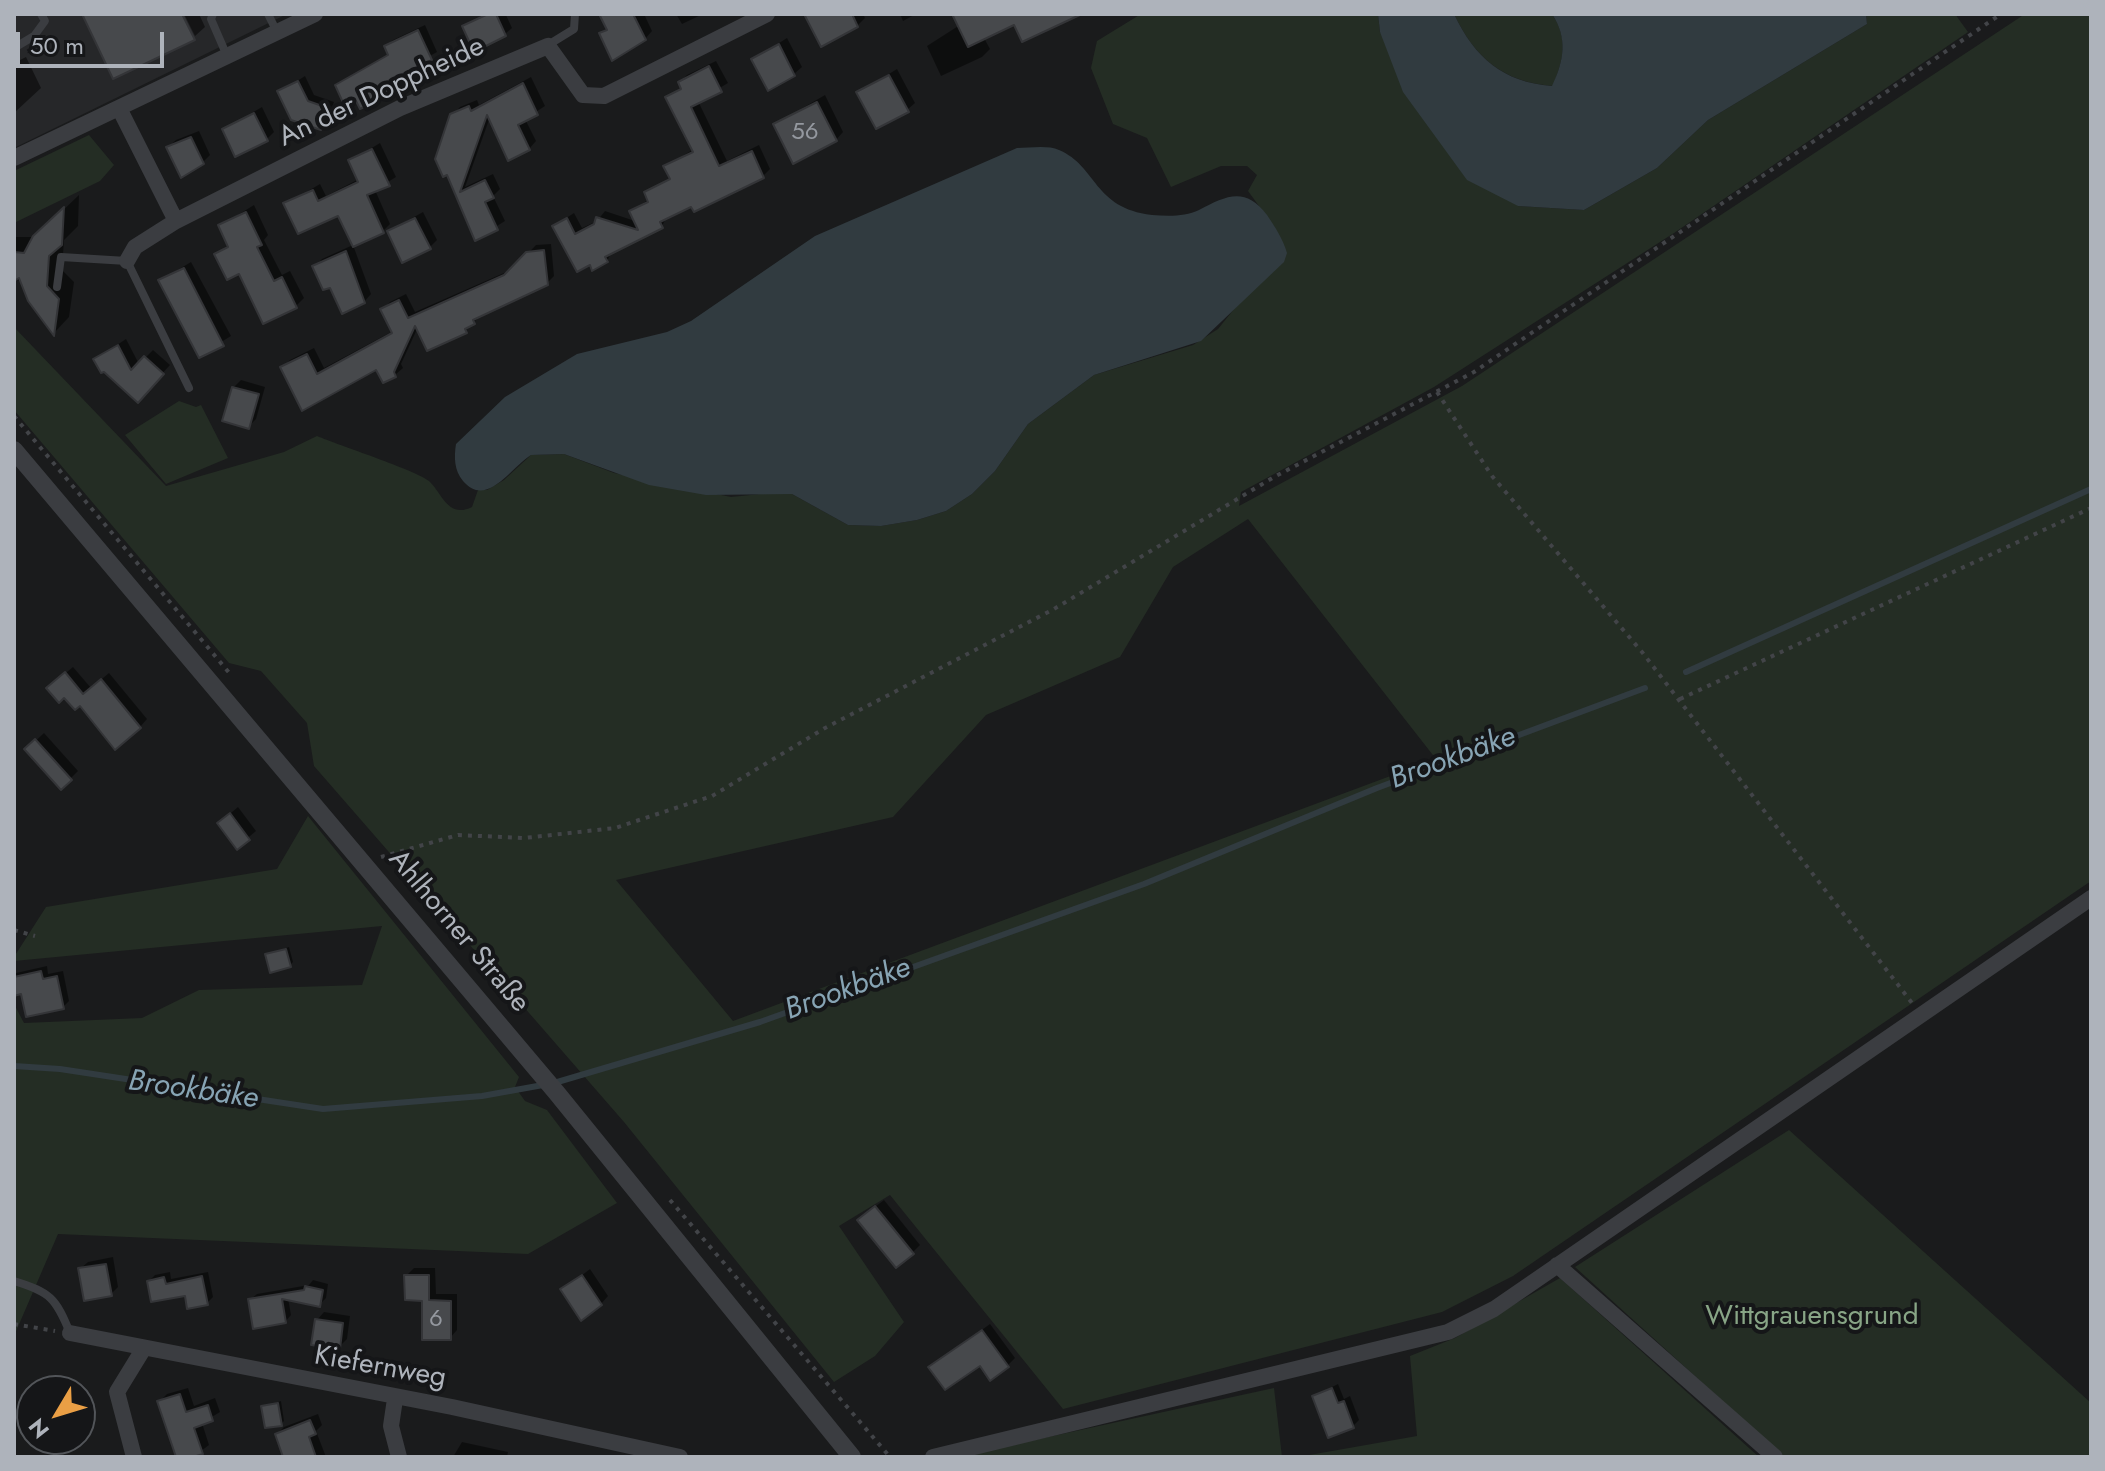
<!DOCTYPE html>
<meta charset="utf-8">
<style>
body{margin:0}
#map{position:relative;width:2105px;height:1471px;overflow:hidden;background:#1a1b1c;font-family:Jost,sans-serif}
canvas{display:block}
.frame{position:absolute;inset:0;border:16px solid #aeb3bb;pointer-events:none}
.north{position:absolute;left:16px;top:1375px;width:80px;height:80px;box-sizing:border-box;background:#151618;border:2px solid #525559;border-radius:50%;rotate:232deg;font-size:22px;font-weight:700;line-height:32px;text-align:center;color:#aeb3bb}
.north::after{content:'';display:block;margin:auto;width:28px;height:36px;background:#ea9f45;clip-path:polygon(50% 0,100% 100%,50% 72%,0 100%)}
.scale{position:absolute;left:16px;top:32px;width:148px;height:36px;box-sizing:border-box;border:4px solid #aeb3bb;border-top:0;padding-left:10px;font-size:24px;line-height:28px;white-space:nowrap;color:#aeb3bb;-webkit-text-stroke:6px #151618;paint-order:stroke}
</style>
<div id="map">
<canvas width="2105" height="1471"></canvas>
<div class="frame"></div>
<div class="north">N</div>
<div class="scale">50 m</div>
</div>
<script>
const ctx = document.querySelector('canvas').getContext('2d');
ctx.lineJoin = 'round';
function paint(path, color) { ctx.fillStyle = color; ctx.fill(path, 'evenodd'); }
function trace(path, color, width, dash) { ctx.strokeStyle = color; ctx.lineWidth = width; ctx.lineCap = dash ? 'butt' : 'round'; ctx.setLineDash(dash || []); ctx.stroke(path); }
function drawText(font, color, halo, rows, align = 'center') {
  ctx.font = font + ' Jost,sans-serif'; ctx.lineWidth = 8; ctx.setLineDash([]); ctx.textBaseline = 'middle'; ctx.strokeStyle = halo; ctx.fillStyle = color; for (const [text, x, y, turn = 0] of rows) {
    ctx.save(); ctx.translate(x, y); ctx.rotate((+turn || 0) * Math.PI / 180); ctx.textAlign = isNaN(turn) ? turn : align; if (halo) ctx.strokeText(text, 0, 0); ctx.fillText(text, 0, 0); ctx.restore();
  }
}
const built = new Path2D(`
 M14,14H287L14,148Z`);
const green = new Path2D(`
 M1141,14H1378L1380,32L1518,206L1584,210L1657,168L1708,120L1867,24L1866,14H1955L1968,32L1674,233L1434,387L1241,492L1239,506L1462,386L2025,14H2091V881L1513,1276L1442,1312L1063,1409L890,1195L839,1226L904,1322L875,1356L834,1382L624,1122L314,766L307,723L261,671L229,663L14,410V327L166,486L284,452L317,436C338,445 415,470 429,481C442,493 448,519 472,507L478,490H487L504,480L531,455L564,454L614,473L731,497L780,492L792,494L848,525L881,526L917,520L946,511L972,494L995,471L1028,424L1094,375L1193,345L1218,329L1243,298L1274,271L1275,228L1248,191L1257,175L1247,166H1221L1171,187L1147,138L1113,124L1091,68L1097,41ZM1248,519L1436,759L733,1021L616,880L893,817L986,715L1120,657L1173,567Z
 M1454,14H1552C1569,39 1563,60 1553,86C1503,82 1475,58 1454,14Z
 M89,135L114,165L100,181L14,223V171Z
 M179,401L196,407L201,405L228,458L166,484L125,435Z
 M308,816L519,1077L515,1087L525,1101L547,1110L617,1203L528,1254L58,1234L14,1336V1004L24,1023L142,1018L199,990L362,985L382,926L14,961V957L46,907L277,869Z
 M1789,1130L2091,1403V1457H1784L1575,1267Z
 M1560,1278L1759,1457H1298L1417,1436L1410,1356L1455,1338Z
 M1274,1388L1282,1457H956Z`);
const water = new Path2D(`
 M1378,14H1454C1475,58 1503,82 1552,86C1564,61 1568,38 1552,14H1866L1867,24L1708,120L1657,168L1584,210L1518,206L1467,180L1403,92L1380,32Z
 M1017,148C1030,148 1048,145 1059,150C1097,166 1093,208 1152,215C1167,216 1185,217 1199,210C1226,196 1245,186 1267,215C1275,227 1283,239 1287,253L1284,262L1201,341L1094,375L1028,424L995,471L972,494L946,511L917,520L881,526L848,525L792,494L706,495L649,485L564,454L531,455C511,467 487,509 463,481C454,470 454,457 456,444L505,397L577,354L667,332L691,321L815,236Z`);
const shadow = new Path2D(`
 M184,14H199L205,27L195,36Z
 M484,14H509L506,15L512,28L505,34L464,27Z
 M601,14H644L652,31L645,39L601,34L608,27Z
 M676,14H703L682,24Z
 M812,14H863L865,18L857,26Z
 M900,14H916L903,21Z
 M977,14H1077L1015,23L984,38L990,49L982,57L941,76L927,46Z
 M425,25L437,52L390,78L395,87L388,94L357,98L338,85L390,54L386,46L393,40Z
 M787,38L802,67L794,74L754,59Z
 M26,57L41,88L14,113V63Z
 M716,61L728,83L698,101L727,161L759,145L770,169L763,176L695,209L692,204L667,216L662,226L612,251L607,261L554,226L574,213L582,228L597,221L605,211L635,221L631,212L649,199L646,192L671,177L666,166L694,149L667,97L683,86L680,82L687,75Z
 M897,69L915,103L907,110L858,93Z
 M305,76L314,95L334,102L327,121L320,128L280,92Z
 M531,77L545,106L525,119L536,141L529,149L490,117L465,187L493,174L500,189L493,196L505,221L476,239L448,172L452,116L460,107L477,100L479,105Z
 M825,95L843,132L836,140L775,124Z
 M262,107L274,132L266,140L224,129Z
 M199,131L210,155L203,162L168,147L176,140Z
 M380,143L396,177L375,190L390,224L383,231L339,213L286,204L320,184L326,196L359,179L350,161Z
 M79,195L78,226L64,240L62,270L74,282L69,317L54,333L23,281L14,280V237H35Z
 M254,205L268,235L264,240L282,275L290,271L304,298L296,306L217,254L229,244L220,226Z
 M423,212L437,240L429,248L389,231Z
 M551,244L554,276L547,283L481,315L465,331L418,327L401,364L403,368L395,375L377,367L303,409L283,367L290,360L314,348L324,368L393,331L383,309L390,302L406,294L415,312L513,269L536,245Z
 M353,245L371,294L364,302L331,285L315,267L322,259Z
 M191,262L231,336L200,355L161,280Z
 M126,339L139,364L153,350L170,365L138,400L96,359Z
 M241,380L265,387L256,419L249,426L233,388Z
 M73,667L91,688L109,673L147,719L140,727L80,703L56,681Z
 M44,733L78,771L62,787L27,749Z
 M238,807L256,831L237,847L219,823Z
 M289,947L293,962L290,965L267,955Z
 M47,966L48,974L63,971L69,1001L63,1007L23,992L14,994L16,973Z
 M884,1200L920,1245L912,1253L867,1213Z
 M113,1257L118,1287L111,1294L80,1269L88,1262Z
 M414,1268H435L436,1294H457V1330L450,1338L406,1276Z
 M590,1269L608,1296L601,1304L563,1290Z
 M170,1272L171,1279L208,1272L213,1297L207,1303L149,1281L155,1275Z
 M313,1280L328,1284L326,1298L319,1305L288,1298L291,1315L285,1322L250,1300L257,1294L309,1285Z
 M324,1312L350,1316L347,1339L339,1347L317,1320Z
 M990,1324L1015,1358L1008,1365L931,1367Z
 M38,1381L81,1390L80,1396V1391H32V1423L24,1422L31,1389Z
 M1338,1384L1344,1399L1350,1396L1359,1420L1353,1426L1314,1396Z
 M188,1388L194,1406L215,1398L220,1412L202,1423L209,1445L197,1454L199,1457H178L159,1402L167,1394Z
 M281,1401L284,1421L281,1424L263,1407Z
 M318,1414L322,1425L316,1431L326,1457H286L277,1434L284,1427Z
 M462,1442L508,1452L507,1457H453Z`);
const stream = new Path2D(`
 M1686,672L2091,489
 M14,1066L60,1069L323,1109L482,1096L543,1085
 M554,1083L760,1022L1144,884L1377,788L1645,688`);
const building = new Path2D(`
 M82,14H182L195,40L113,79Z
 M488,14H496L506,36L474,52L462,26Z
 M599,14H633L646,40L612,61L599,33L607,30Z
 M804,14H852L858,27L821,47Z
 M952,14H1082L1022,42L1014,25L968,47Z
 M418,30L432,60L384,83L390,95L360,109L356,101L345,107L335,85L388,55L384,46Z
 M779,44L795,76L768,91L751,59Z
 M709,66L722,92L691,107L719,166L752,151L764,178L694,212L691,207L660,222L663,228L605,257L608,262L592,271L590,265L577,272L552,226L567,218L575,234L594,224L596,217L638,230L629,211L648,202L644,192L670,179L663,166L693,152L665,97L681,89L678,82Z
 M889,75L909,112L876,129L856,92Z
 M298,81L308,101L328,108L321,130L291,120L277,91Z
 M523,83L538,115L518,125L530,150L508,161L487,115L460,192L485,180L494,198L485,202L498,230L475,241L447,175L443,177L435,159L450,114L469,106L471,111Z
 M817,102L837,141L793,164L773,124Z
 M254,113L268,141L235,157L222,129Z
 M191,137L204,164L181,178L166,147Z
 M372,149L390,186L367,195L384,233L353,247L338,216L298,234L283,203L313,190L318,201L358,182L348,160Z
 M64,207L62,245L49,256L47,286L59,299L54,336L28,301L19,278L14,281V252L24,253L33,236Z
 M246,212L262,245L257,247L274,281L282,277L297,308L263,324L239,274L227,280L214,254L228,247L218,225Z
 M415,218L431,249L402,263L387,231Z
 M544,250L548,285L473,320L475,324L465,329L467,333L427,351L415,326L394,372L396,377L383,383L376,370L302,411L280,367L307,354L317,374L392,333L380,309L399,300L408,318L504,275L526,252Z
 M346,251L365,303L342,314L330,288L323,290L312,266Z
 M184,268L224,346L199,358L158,280Z
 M118,345L131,370L144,356L164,374L138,403L104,372L101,373L93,359Z
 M232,387L259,394L249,429L222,421Z
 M65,672L83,694L101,679L141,728L115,750L80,706L75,710L64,698L59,703L46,688Z
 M35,739L72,780L61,790L24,749Z
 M230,813L250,840L237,850L217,823Z
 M286,949L291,967L270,973L265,954Z
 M41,971L43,979L57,976L64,1009L26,1017L21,994L14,996V977Z
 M875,1206L914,1254L896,1268L857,1220Z
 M106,1264L112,1296L84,1301L78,1268Z
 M404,1275H429V1300L451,1301V1340H422V1301L405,1300Z
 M582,1275L602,1305L581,1321L560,1289Z
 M202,1276L208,1305L187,1309L185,1296L151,1302L147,1281L164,1277L166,1284Z
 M305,1286L323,1290L320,1307L282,1299L286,1323L253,1329L248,1299L304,1290Z
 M315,1319L343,1323L340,1349L311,1345Z
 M982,1330L1009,1367L990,1381L980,1366L945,1390L928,1367Z
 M1332,1388L1338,1403L1344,1401L1354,1428L1328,1438L1312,1396Z
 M180,1394L186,1412L208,1405L213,1421L194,1428L203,1454L193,1457H176L157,1401Z
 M278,1403L282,1426L265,1428L261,1406Z
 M310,1420L316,1434L309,1437L316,1457H283L275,1434Z`);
const path = new Path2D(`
 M1437,392L1492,476L1642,652L1912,1003
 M14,416L231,675
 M1680,699L2091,508
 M381,857L458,835L524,838L615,828L712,796L825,728L1054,609L1274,477L1474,372L2001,14
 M14,930L35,936
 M670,1200L890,1457
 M14,1324L55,1331`);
const service = new Path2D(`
 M213,14L211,19L227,56
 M268,14L277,32
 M548,45L574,29L575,14
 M14,48L34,36L45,21L41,14
 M57,287L61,257L127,261L189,388
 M14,1281C50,1292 56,1298 70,1333`);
const minor = new Path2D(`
 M119,108L176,221
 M14,158L315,14
 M127,261L135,247L176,221L400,108L548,46L583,95L604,96L767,14
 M1557,1265L1775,1457
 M70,1333L452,1407L680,1457
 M395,1399L391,1426L399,1457
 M134,1457L117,1392L144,1348
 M933,1457L1448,1332L1494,1309L2091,898`);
const tertiary = new Path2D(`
 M14,450L556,1092L852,1457`);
const numberNames = [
 ["56",805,133],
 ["6",436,1320]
];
const streetNames = [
 ["An der Doppheide",382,93,-25],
 ["Ahlhorner Straße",458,932,50],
 ["Kiefernweg",380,1368,10]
];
const parkNames = [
 ["Wittgrauensgrund",1812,1317]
];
const waterNames = [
 ["Brookbäke",1453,759,-20],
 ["Brookbäke",848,990,-20],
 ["Brookbäke",193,1091,8]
];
paint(built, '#262729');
paint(green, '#242d24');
paint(water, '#313b40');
paint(shadow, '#0007');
trace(stream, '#313b40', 6);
paint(building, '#47494c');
trace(building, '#343538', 2);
trace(path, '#424448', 4, [4, 6]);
trace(service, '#3b3d41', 8);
trace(minor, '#3b3d41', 16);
trace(tertiary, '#3b3d41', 18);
drawText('24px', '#94989f', null, numberNames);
drawText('28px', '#aeb3bb', '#151618', streetNames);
drawText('28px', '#88a586', '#151618', parkNames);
drawText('italic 30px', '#87a4b4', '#151618', waterNames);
</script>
